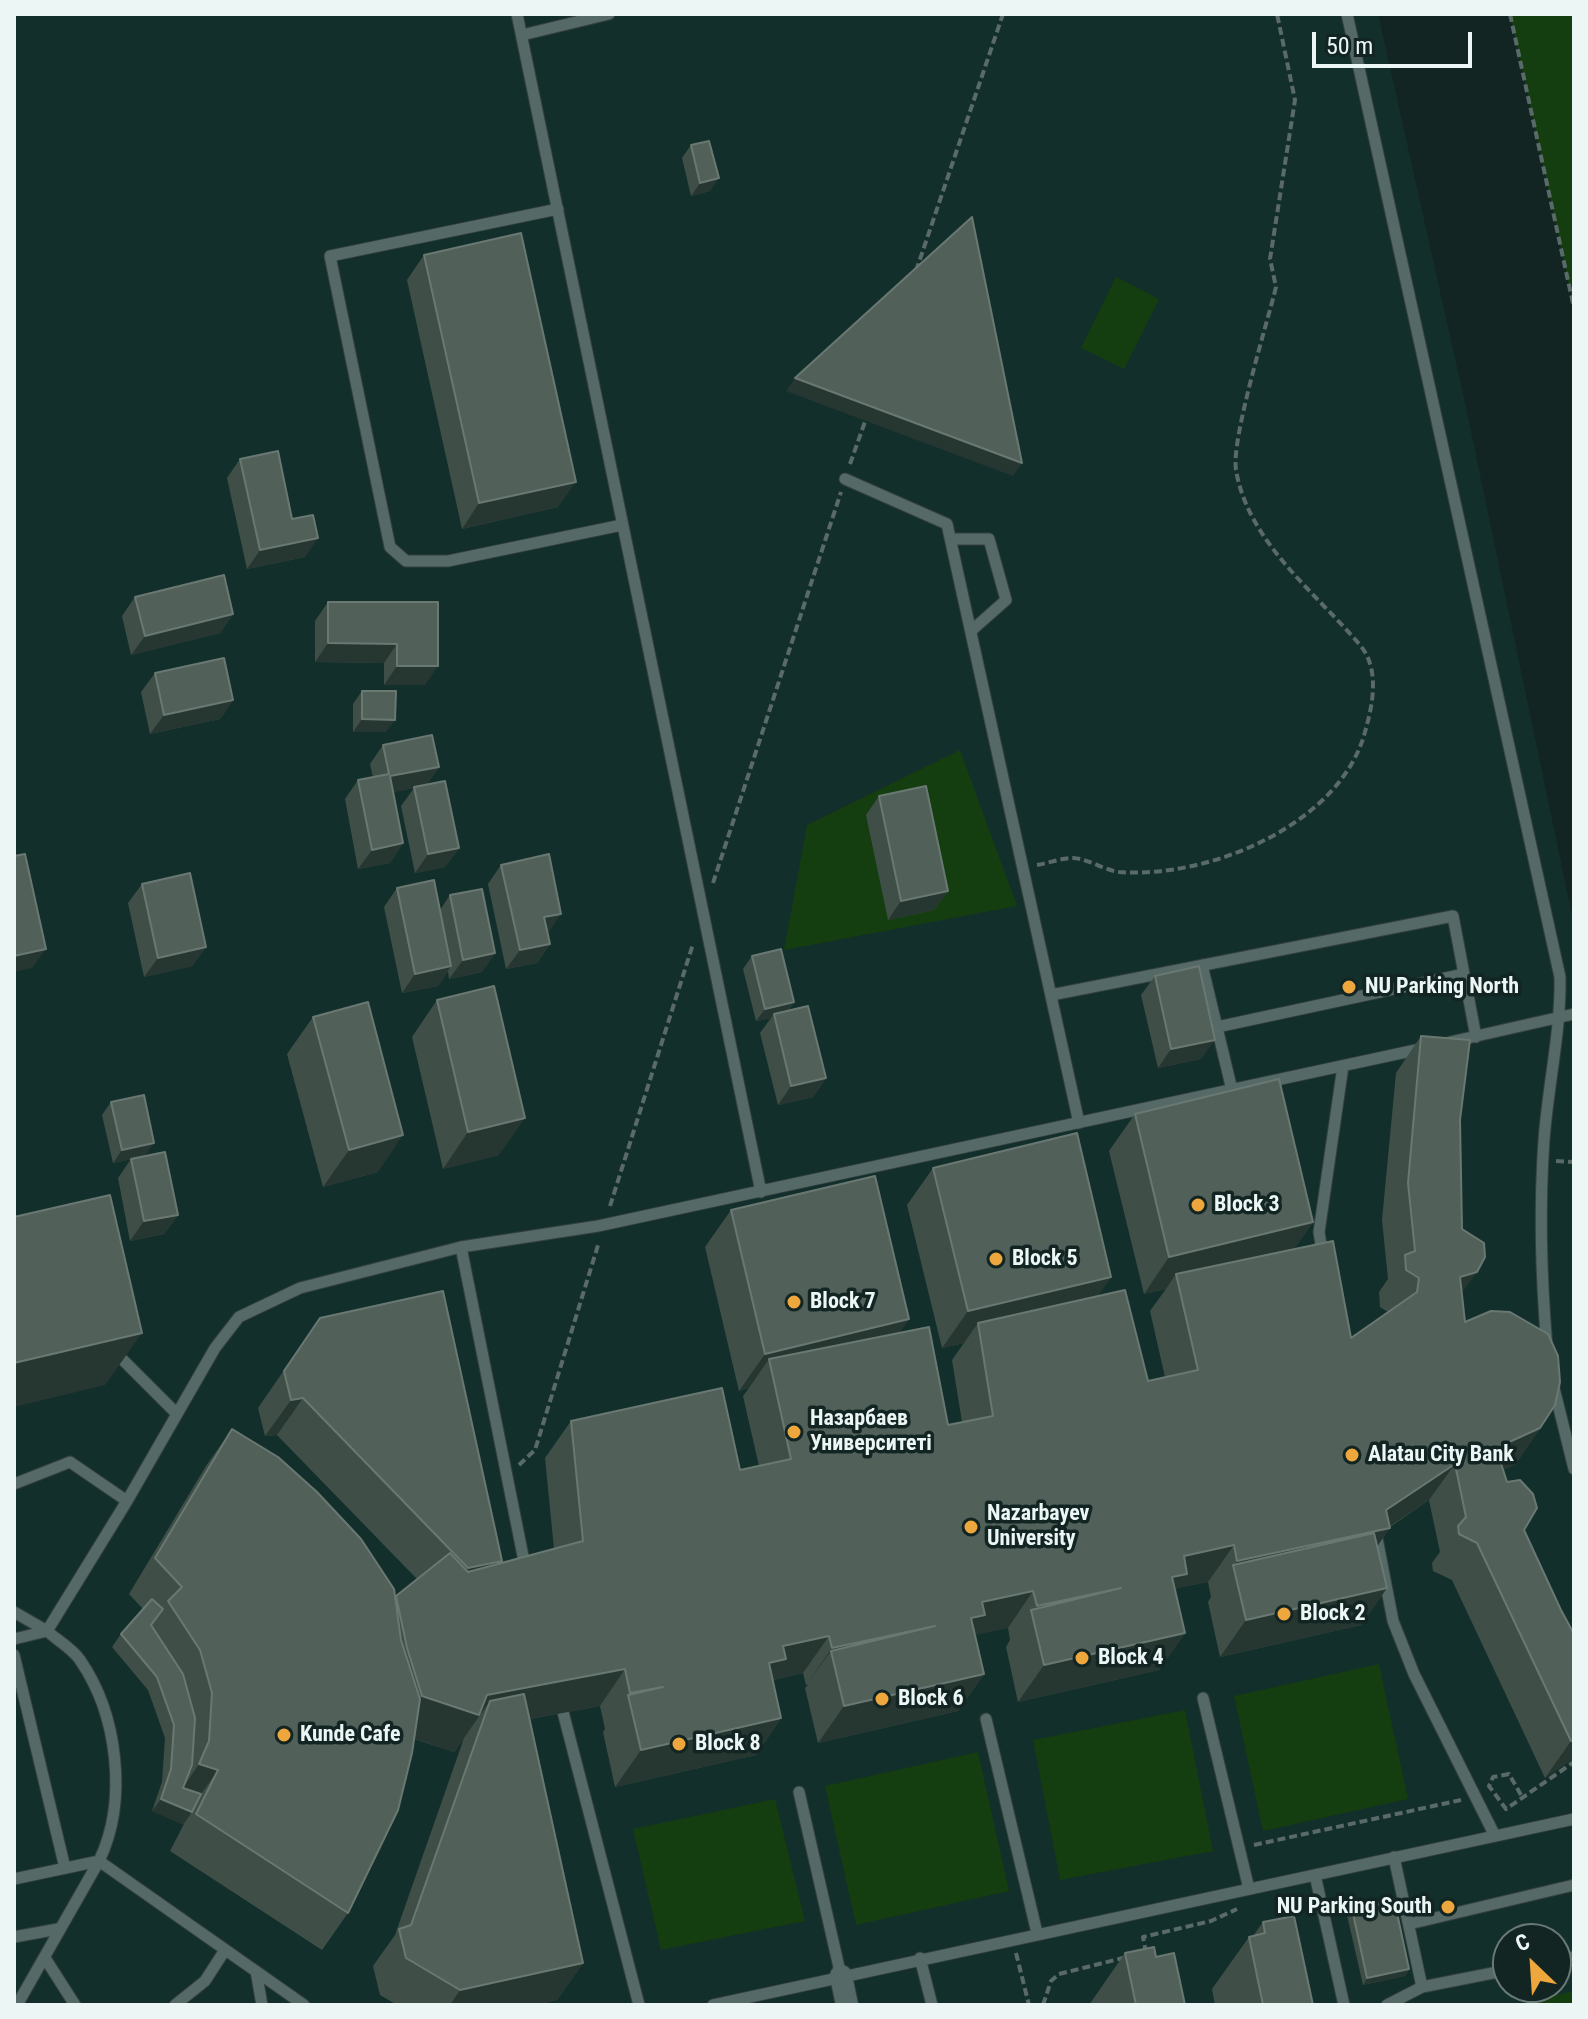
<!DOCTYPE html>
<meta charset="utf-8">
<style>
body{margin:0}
#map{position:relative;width:1588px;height:2019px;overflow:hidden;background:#132523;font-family:"Roboto Condensed",sans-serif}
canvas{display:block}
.frame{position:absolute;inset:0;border:16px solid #ebf6f5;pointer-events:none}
.north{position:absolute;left:1492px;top:1923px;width:80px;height:80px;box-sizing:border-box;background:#132523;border:2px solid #697977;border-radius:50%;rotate:335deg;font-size:22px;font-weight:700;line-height:32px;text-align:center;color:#ebf6f5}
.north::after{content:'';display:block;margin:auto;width:28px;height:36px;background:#eea73d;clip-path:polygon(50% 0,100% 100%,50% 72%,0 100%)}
.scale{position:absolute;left:1312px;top:32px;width:160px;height:36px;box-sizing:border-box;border:4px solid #ebf6f5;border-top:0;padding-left:10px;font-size:24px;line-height:28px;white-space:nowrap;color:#ebf6f5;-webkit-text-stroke:6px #132523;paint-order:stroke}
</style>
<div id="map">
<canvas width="1588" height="2019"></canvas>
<div class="frame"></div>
<div class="north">С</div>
<div class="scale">50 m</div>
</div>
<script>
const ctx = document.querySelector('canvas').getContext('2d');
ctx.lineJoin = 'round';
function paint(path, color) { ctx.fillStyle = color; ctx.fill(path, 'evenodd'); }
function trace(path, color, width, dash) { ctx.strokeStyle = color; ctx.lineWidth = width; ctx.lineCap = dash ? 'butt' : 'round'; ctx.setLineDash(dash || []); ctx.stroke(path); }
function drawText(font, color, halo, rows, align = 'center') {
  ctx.font = font + ' "Roboto Condensed",sans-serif'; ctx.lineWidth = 7; ctx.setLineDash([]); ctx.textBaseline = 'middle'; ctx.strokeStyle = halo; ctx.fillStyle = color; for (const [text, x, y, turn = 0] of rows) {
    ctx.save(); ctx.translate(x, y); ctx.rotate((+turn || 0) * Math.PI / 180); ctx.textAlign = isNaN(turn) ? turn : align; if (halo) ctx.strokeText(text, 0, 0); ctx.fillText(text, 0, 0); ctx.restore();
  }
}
const built = new Path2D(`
 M14,14H1378L1465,403L1574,925V2005H14ZM1508,1939H1556V1987H1508Z`);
const green = new Path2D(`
 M1510,14H1574V308Z
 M1116,277L1159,299L1124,369L1081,348Z
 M960,750L1017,906L784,950L807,825Z
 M1379,1664L1408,1799L1263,1831L1234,1696Z
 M1185,1710L1213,1851L1060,1880L1033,1740Z
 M978,1752L1009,1891L856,1925L825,1786Z
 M775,1799L805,1921L661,1950L633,1829Z
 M1574,1991V2005H1513Z`);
const path = new Path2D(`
 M1510,14L1574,308
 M916,271L1003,14
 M850,464L867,416
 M1037,865C1049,863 1062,858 1073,858C1089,859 1104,870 1119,872C1208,879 1340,825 1365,732C1373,704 1380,669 1360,645C1315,592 1248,542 1236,470C1231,439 1267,324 1276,287L1270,259L1295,100L1277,14
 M713,883L841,492
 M1556,1161L1574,1162
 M610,1206L693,944
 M519,1465L535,1450L599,1242
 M1521,1795L1509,1774L1493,1777L1489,1786L1506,1809L1574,1762
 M1254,1845L1461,1800
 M1016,1953L1029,2005
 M1146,1953L1143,1937L1211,1921L1237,1909
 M1043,2005L1051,1981L1059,1974L1127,1957`);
const lane = new Path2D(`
 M517,14L761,1192
 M1347,14L1560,977C1561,1032 1548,1085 1544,1140C1539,1210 1541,1277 1547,1347
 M522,35L609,14
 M558,209L330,256L390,547L406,561H448L622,525
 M845,479L947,524L1079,1123
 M951,539H989L1006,600L971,631
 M1202,965L1232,1090
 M1051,995L1453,916L1476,1037
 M1217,1027L1464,974
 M1450,1042L1574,1014
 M1323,1257L1319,1232L1343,1066
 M115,1347L120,1357L177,1414
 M1553,1384L1574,1469
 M14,1484L70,1462L127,1501L47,1631L14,1612
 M127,1501L215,1348L239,1317L300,1288L461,1247
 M1376,1533L1393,1621L1414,1674L1495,1836
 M526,1571L461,1247L598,1226L1425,1048
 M14,1639L47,1631C57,1640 73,1649 80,1660C118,1715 128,1801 99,1861L14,1879
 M14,1655L65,1868
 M1203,1698L1249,1889
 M563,1712L639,2005
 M986,1719L1037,1933
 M799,1792L841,1976
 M1394,1857L1422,1987L1508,1970
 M1315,1875L1344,2005
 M1409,1924L1574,1885
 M14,1937L58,1929
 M45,1958L75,2005
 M920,1958L932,2005
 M1556,1960L1574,1957
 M256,1971L262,2005
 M17,2005L99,1861L304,2005
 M175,2005L205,1981L225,1950
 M713,2005L1574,1819
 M1387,2005L1422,1987`);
const street = new Path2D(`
 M841,1976L847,2005`);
const wall = new Path2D(`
 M691,145L710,191L691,196L682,158Z
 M424,255L558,507L462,529L407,280Z
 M240,459L292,519L305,557L247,569L227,478Z
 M135,597L233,614L220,633L131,655L122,616Z
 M328,602H438L425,685H384V663L315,662V621Z
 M155,673L233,700L220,719L150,734L141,692Z
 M362,691L386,732H353V704Z
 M383,745L439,767L426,785L459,848L445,867L415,873L401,806L414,788L393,792L403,843L390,863L358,869L345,799L358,780L373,777L370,764Z
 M879,796L948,891L934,910L888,920L866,815Z
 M501,865L548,933L550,944L537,963L506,969L488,884Z
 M142,884L206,947L192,966L144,977L128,903Z
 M397,888L440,910L450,895L495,953L482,972L449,979L448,971L438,986L402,993L384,907Z
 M752,956L794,1002L788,1011L826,1078L813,1097L778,1105L760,1033L771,1018L756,1021L743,969Z
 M1155,976L1201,1059L1158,1068L1141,995Z
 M437,1000L499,1155L443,1169L412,1037Z
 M313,1017L378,1172L323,1187L287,1054Z
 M1421,1036L1460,1120L1462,1294L1465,1322L1540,1428L1515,1465L1503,1470L1524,1530L1561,1610L1574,1758L1545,1778L1452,1580L1433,1571L1432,1563L1440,1552L1429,1500L1390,1527L1377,1547L1387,1588L1361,1625L1220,1657L1208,1602L1211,1597L1208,1582L1177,1588L1175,1591L1185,1633L1159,1670L1018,1702L1006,1647L1010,1640L1008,1628L975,1634L984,1674L958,1711L818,1743L805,1688L808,1685H806L803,1673L773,1680L781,1718L756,1755L615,1787L603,1732L605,1729L600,1706L530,1719L583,1963L557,2000L535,2005H397L380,1995L373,1966L395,1935L464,1738L470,1730L454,1752L414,1739L348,1913L322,1950L170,1851L184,1824L152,1811L162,1782L165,1738L148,1690L112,1647L121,1634L143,1609L129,1594L206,1466L232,1429L395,1598L417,1579L277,1435L265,1436L258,1408L320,1318L500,1563L554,1549L545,1458L571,1421L740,1470L759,1466L743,1396L749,1388L739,1391L705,1247L731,1210L909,1319L899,1333L948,1425L962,1422L952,1360L964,1343L942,1348L907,1205L933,1168L1111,1277L1097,1296L1148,1381L1165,1377L1150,1311L1166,1289L1144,1294L1109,1151L1135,1114L1313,1222L1294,1249L1351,1338L1388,1312L1380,1307L1379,1292L1388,1279L1382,1220L1396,1073Z
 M111,1102L145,1156L113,1163L102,1115Z
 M131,1159L178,1215L164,1234L130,1241L118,1178Z
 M1352,1909L1409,1969L1405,1976L1363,1985L1347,1915Z
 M1263,1922L1313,2005H1215L1212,1989L1249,1937L1253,1936Z
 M1125,1953L1156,1957L1185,2005H1089Z`);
const shadedWall = new Path2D(`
 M719,178L710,191L691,196L700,183Z
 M795,378L1022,463L1013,476L786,391Z
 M576,482L558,507L462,529L479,503Z
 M318,538L305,557L247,569L260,550Z
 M233,614L220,633L131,655L145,636Z
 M328,643L397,644L384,663L315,662Z
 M397,666H438L425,685H384Z
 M233,700L220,719L150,734L164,715Z
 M362,719L395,720L386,732H353Z
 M439,767L425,786L377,795L390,776Z
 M403,843L390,863L358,869L372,850Z
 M459,848L445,867L415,873L428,854Z
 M948,891L934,910L888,920L901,901Z
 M561,914L548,933L544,917Z
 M550,944L537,963L506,969L520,950Z
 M206,947L192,966L144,977L158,958Z
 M46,949L32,968L14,972V956Z
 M495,953L482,972L449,979L463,960Z
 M451,966L438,986L402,993L415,974Z
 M794,1002L785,1014H774L771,1018L756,1021L765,1009Z
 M1215,1040L1201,1059L1158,1068L1171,1049Z
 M826,1078L813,1097L778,1105L791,1086Z
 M525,1118L499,1155L443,1169L468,1132Z
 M403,1135L378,1172L323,1187L349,1150Z
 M154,1143L145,1156L113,1163L122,1150Z
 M178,1215L164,1234L130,1241L144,1221Z
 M1313,1222L1287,1259L1176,1274L1166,1289L1144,1294L1169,1257Z
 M1477,1272L1451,1308L1460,1277Z
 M1111,1277L1086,1313L978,1323L964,1343L942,1348L968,1311Z
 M909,1319L883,1356L769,1359L749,1388L739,1391L765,1354Z
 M142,1333L105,1385L14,1407V1363Z
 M303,1398L277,1435L265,1436L291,1400Z
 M1540,1428L1515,1465L1470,1485L1496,1448Z
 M1455,1464L1429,1500L1387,1528H1390L1364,1565L1234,1566L1237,1561L1386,1510Z
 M1234,1545L1208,1582L1177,1588L1162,1610L1146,1614L1184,1556Z
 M502,1561L476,1598L442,1605L468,1568Z
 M1121,1588L1032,1613L1037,1606Z
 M1387,1588L1361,1625L1220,1657L1246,1620Z
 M1033,1591L1008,1628L970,1636L946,1655L982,1602Z
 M935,1626L831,1651L806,1685L832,1648Z
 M1185,1633L1159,1670L1018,1702L1044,1665Z
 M829,1636L803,1673L772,1680L769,1663L783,1646Z
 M625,1669L600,1706L480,1728L490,1701L454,1752L397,1733L422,1696L487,1695Z
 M984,1674L958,1711L818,1743L844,1706Z
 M781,1718L756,1755L615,1787L641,1750Z
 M1574,1739V1758L1545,1778L1571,1741Z
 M199,1764L218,1770L192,1807L174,1801Z
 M161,1799L192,1812L183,1825L152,1811Z
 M583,1963L557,2000L535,2005H450L460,1990Z
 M1409,1969L1405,1976L1363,1985L1367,1978Z`);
const building = new Path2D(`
 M709,141L719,178L700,183L691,145Z
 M972,217L1022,463L795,378Z
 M521,233L576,482L479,503L424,255Z
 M278,451L292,519L313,515L318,538L260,550L240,459Z
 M224,575L233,614L145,636L135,597Z
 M328,602H438V666H397V644L328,643Z
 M224,658L233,700L164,715L155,673Z
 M362,691H396L395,720L362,719Z
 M432,735L439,767L390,776L403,843L372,850L358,780L389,774L383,745Z
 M445,781L459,848L428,854L414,787Z
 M926,786L948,891L901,901L879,796Z
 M25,854L46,949L14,956V856Z
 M549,854L561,914L544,917L550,944L520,950L501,865Z
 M190,873L206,947L158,958L142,884Z
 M434,880L451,966L415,974L397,888Z
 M482,889L495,953L463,960L450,895Z
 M781,949L794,1002L765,1009L752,956Z
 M1199,966L1215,1040L1171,1049L1155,976Z
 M494,986L525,1118L468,1132L437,1000Z
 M368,1002L403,1135L349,1150L313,1017Z
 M808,1006L826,1078L791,1086L774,1014Z
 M1421,1036L1470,1040L1460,1120L1462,1229L1484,1243L1485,1257L1477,1272L1460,1277L1465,1322L1491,1311L1510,1312L1548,1334L1558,1356L1560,1382L1555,1405L1540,1428L1496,1448L1507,1482L1520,1480L1533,1494L1537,1508L1524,1530L1561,1610L1574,1634V1739L1571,1741L1477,1543L1459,1534L1458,1526L1466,1517L1455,1464L1386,1510L1390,1528L1237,1561L1234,1545L1184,1556L1187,1574L1172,1577L1185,1633L1044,1665L1031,1610L1121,1588L1037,1606L1033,1591L982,1602L985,1615L971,1618L984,1674L844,1706L831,1651L935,1626L832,1648L829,1636L783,1646L786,1659L769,1663L781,1718L641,1750L628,1695L663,1687L630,1693L625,1669L487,1695L479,1715L422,1696L407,1648L396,1596L450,1553L468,1572L583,1541L571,1421L722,1388L740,1470L791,1459L769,1359L929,1327L948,1425L993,1416L978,1323L1125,1290L1148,1381L1198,1370L1176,1274L1333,1241L1351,1338L1417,1292L1419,1278L1406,1270L1405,1255L1415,1251L1408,1183Z
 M1279,1079L1313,1222L1169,1257L1135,1114Z
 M144,1095L154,1143L122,1150L111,1102Z
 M1077,1133L1111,1277L968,1311L933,1168Z
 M165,1152L178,1215L144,1221L131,1159Z
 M875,1176L909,1319L765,1354L731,1210Z
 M110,1195L142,1333L14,1363V1217Z
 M443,1291L502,1561L468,1568L303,1398L291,1400L284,1371L320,1318Z
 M232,1429L278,1457L317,1492L361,1539L394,1589L401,1640L420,1699L412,1753L398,1810L348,1913L196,1814L218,1770L199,1764L209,1741L212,1693L200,1650L168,1601L182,1587L155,1558Z
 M1374,1533L1387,1588L1246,1620L1233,1565Z
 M152,1599L163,1609L151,1625L183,1674L195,1718L192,1765L183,1788L201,1794L192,1812L161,1799L171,1769L174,1725L157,1677L121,1634Z
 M524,1694L583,1963L460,1990L406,1958L399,1929L411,1925L490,1701Z
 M1394,1899L1409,1969L1367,1978L1352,1909Z
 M1294,1916L1313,2005H1263L1249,1937L1265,1933L1263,1922Z
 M1154,1947L1156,1957L1174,1953L1185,2005H1136L1125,1953Z`);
const markers = [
 [1349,987,8,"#eea73d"],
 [1198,1205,8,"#eea73d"],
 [996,1259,8,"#eea73d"],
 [794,1302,8,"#eea73d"],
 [794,1432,8,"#eea73d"],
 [1352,1455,8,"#eea73d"],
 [971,1527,8,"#eea73d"],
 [1284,1614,8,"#eea73d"],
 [1082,1658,8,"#eea73d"],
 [882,1699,8,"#eea73d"],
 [284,1735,8,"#eea73d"],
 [679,1744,8,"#eea73d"],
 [1448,1907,8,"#eea73d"]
];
const poiNames = [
 ["NU Parking North",1365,987],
 ["Block 3",1214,1205],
 ["Block 5",1012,1259],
 ["Block 7",810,1302],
 ["Назарбаев",810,1419],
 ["Университеті",810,1444],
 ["Alatau City Bank",1368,1455],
 ["Nazarbayev",987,1514],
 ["University",987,1539],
 ["Block 2",1300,1614],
 ["Block 4",1098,1658],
 ["Block 6",898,1699],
 ["Kunde Cafe",300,1735],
 ["Block 8",695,1744],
 ["NU Parking South",1432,1907,"right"]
];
paint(built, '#132f2c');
paint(green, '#143d10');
trace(lane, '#344140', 13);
trace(street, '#344140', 24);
trace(path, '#5a6a68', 4, [8, 4]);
trace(lane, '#556967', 11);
trace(street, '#556967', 22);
paint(wall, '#3f4f47');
paint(shadedWall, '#263631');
paint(building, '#51615a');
trace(building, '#6a7872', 2);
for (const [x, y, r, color] of markers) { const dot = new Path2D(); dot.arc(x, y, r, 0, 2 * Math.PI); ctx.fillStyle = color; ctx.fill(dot); trace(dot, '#132523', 3); }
drawText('bold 22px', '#ebf6f5', '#132523', poiNames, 'left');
</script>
